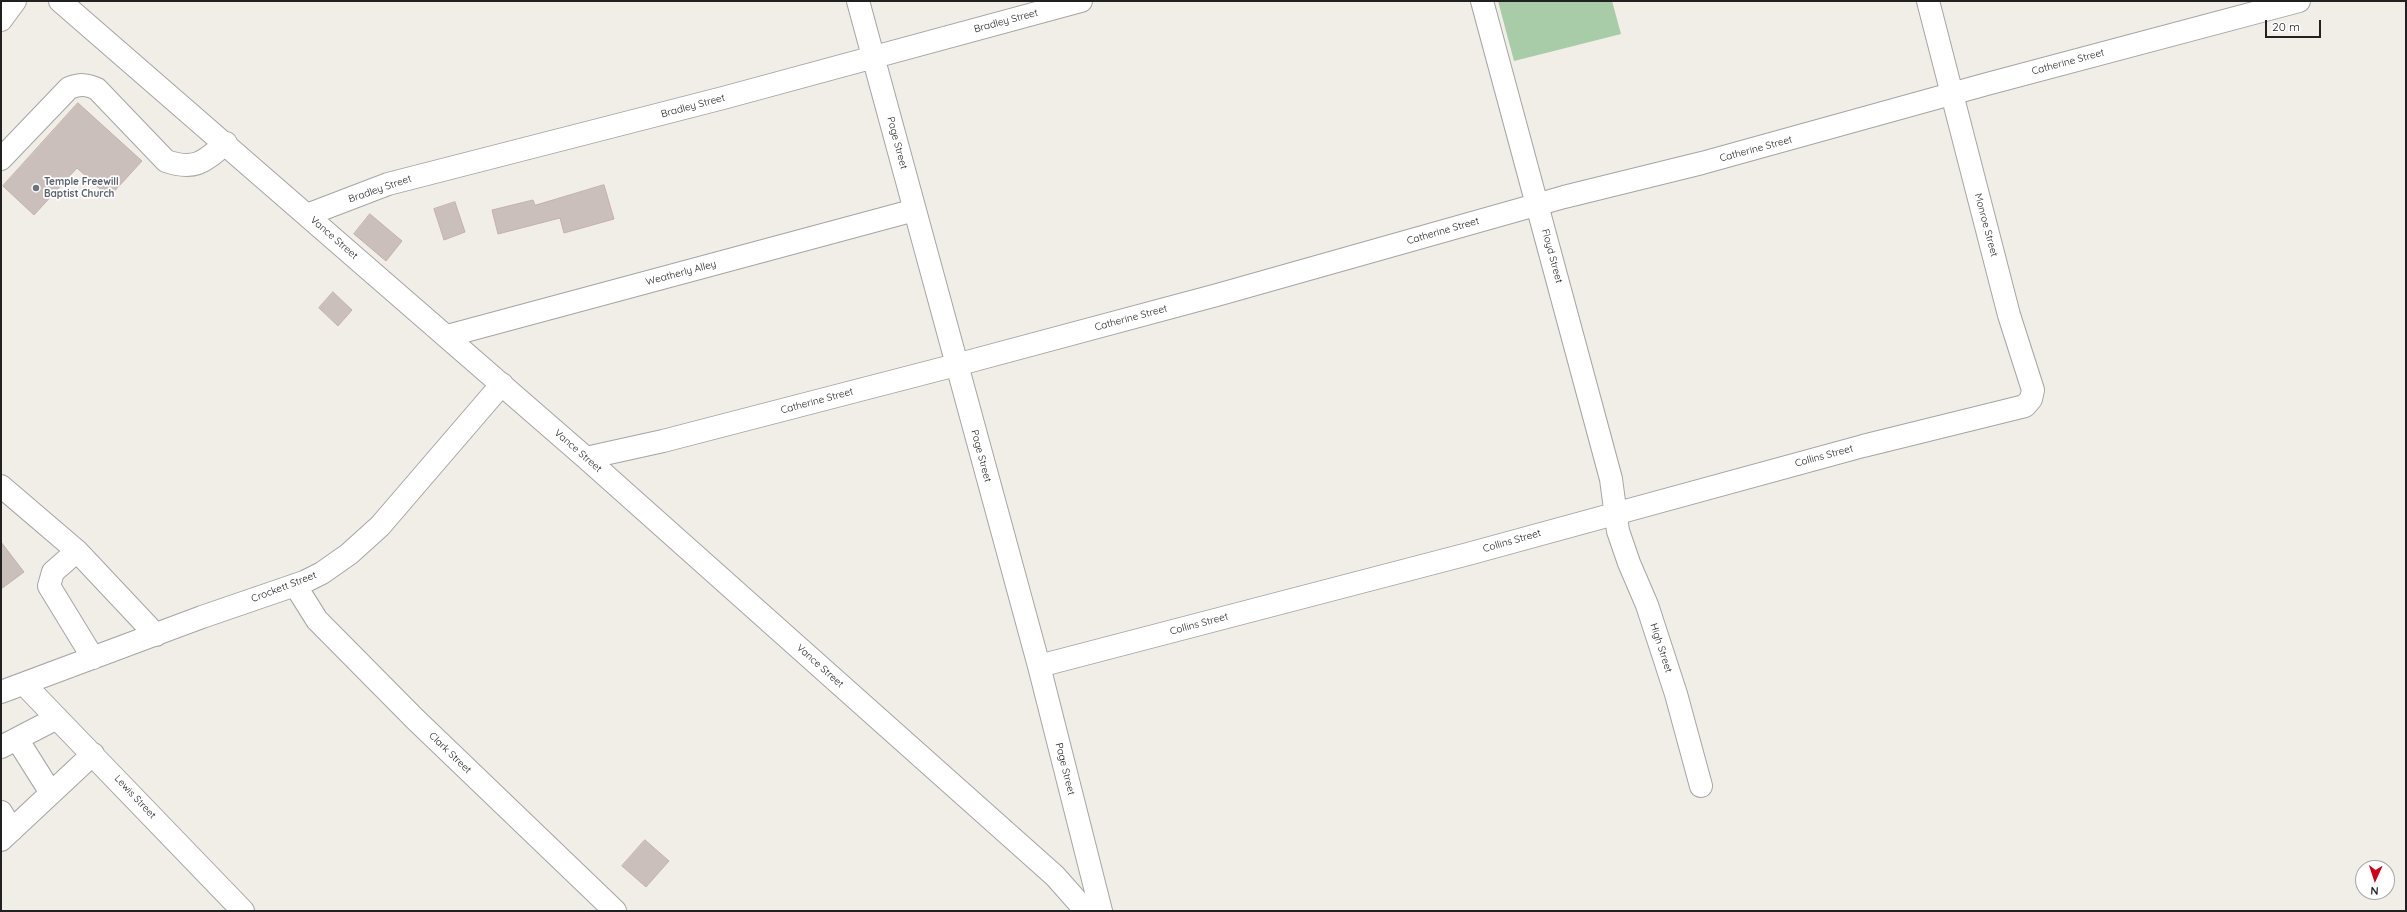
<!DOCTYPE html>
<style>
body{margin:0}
#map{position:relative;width:2407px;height:912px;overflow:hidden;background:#f1ede7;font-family:Quicksand,sans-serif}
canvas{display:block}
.frame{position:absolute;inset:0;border:2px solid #212121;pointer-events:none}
.north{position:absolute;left:2355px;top:860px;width:40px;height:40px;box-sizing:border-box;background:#fff;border:1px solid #a6a6a6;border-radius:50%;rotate:183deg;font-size:11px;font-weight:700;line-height:16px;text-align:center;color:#212121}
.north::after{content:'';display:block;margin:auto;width:14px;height:18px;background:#d2001b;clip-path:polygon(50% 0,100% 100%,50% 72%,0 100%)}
.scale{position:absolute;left:2265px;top:20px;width:56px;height:18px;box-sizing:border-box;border:2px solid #212121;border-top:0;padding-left:5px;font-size:12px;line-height:14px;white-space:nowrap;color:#212121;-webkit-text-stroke:3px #fff;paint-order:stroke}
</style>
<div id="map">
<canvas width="2407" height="912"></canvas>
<div class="frame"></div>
<div class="north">N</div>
<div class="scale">20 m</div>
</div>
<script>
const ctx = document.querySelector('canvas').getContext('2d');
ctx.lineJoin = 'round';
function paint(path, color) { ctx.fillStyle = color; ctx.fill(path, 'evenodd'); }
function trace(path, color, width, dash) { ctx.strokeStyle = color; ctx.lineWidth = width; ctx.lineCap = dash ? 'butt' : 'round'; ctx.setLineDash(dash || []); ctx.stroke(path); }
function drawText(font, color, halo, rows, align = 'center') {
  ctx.font = font + ' Quicksand,sans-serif'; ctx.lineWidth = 3.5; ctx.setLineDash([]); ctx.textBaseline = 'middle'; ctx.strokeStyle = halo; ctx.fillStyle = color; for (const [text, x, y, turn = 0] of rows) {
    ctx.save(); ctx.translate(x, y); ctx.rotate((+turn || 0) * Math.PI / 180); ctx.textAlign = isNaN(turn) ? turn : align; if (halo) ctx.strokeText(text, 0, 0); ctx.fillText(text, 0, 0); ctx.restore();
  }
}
const cemetery = new Path2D(`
 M1498,1H1612L1621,34L1514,61Z`);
const building = new Path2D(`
 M78,103L142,161L109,197L77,168L34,215L3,186Z
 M604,185L614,219L564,233L560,218L498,234L492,210L533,200L535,205Z
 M455,202L465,232L444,240L434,209Z
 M370,214L402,241L386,261L354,234Z
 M333,292L352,310L338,326L319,308Z
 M1,542L24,572L1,589Z
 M645,840L669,861L646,887L622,866Z`);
const minor = new Path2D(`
 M60,1L586,458L1055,876L1086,911
 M858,1L1039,666L1101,911
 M1482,1L1611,479L1618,531L1629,563L1647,605L1676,694L1701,786
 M1,20L15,1
 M1,159L69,88C80,84 87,84 97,89L166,161C195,171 204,162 226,143
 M307,215L388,184L723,98L1081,1
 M447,336L915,210
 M586,458L663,441L956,365L1217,295L1564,197L1702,163L1987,84L2299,1
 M1,486L77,551L156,635
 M77,551L53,572L49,586L93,658
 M295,585L317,620L415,719L615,911
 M1039,666L1468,554L1863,446L2025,406L2031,399L2033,390L2009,315L1928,1
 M24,684L243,911
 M1,692L202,617L304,582L322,573L349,554L380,526L502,384
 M17,739L51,793
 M1,747L57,718
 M1,812L12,830
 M1,840L93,754`);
const markers = [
 [36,188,4,"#6b7280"]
];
const streetNames = [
 ["Bradley Street",1006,21,-15],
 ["Catherine Street",2068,62,-15],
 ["Bradley Street",693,106,-15],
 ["Page Street",897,143,75],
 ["Catherine Street",1756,149,-15],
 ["Bradley Street",380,189,-19],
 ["Monroe Street",1986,225,75],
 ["Catherine Street",1443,231,-16],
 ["Vance Street",334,238,41],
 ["Floyd Street",1552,256,75],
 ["Weatherly Alley",681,273,-15],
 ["Catherine Street",1131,318,-15],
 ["Catherine Street",817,401,-15],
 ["Vance Street",578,451,41],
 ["Page Street",981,456,75],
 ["Collins Street",1824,456,-15],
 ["Collins Street",1512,541,-16],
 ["Crockett Street",284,587,-21],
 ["Collins Street",1199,624,-15],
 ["High Street",1661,648,72],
 ["Vance Street",820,666,42],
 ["Clark Street",450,753,44],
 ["Page Street",1065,769,76],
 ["Lewis Street",135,797,47]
];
const worshipNames = [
 ["Temple Freewill",44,182],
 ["Baptist Church",44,194]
];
paint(cemetery, '#a8cba8');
paint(building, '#cabfba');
trace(building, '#c4b1a9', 1);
trace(minor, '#a5a5a5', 24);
trace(minor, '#fff', 22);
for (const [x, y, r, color] of markers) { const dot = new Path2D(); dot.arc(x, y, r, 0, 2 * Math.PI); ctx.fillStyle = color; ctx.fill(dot); trace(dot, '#fff', 1.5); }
drawText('10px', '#212121', '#fff', streetNames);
drawText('bold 10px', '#5b616d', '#fff', worshipNames, 'left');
</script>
